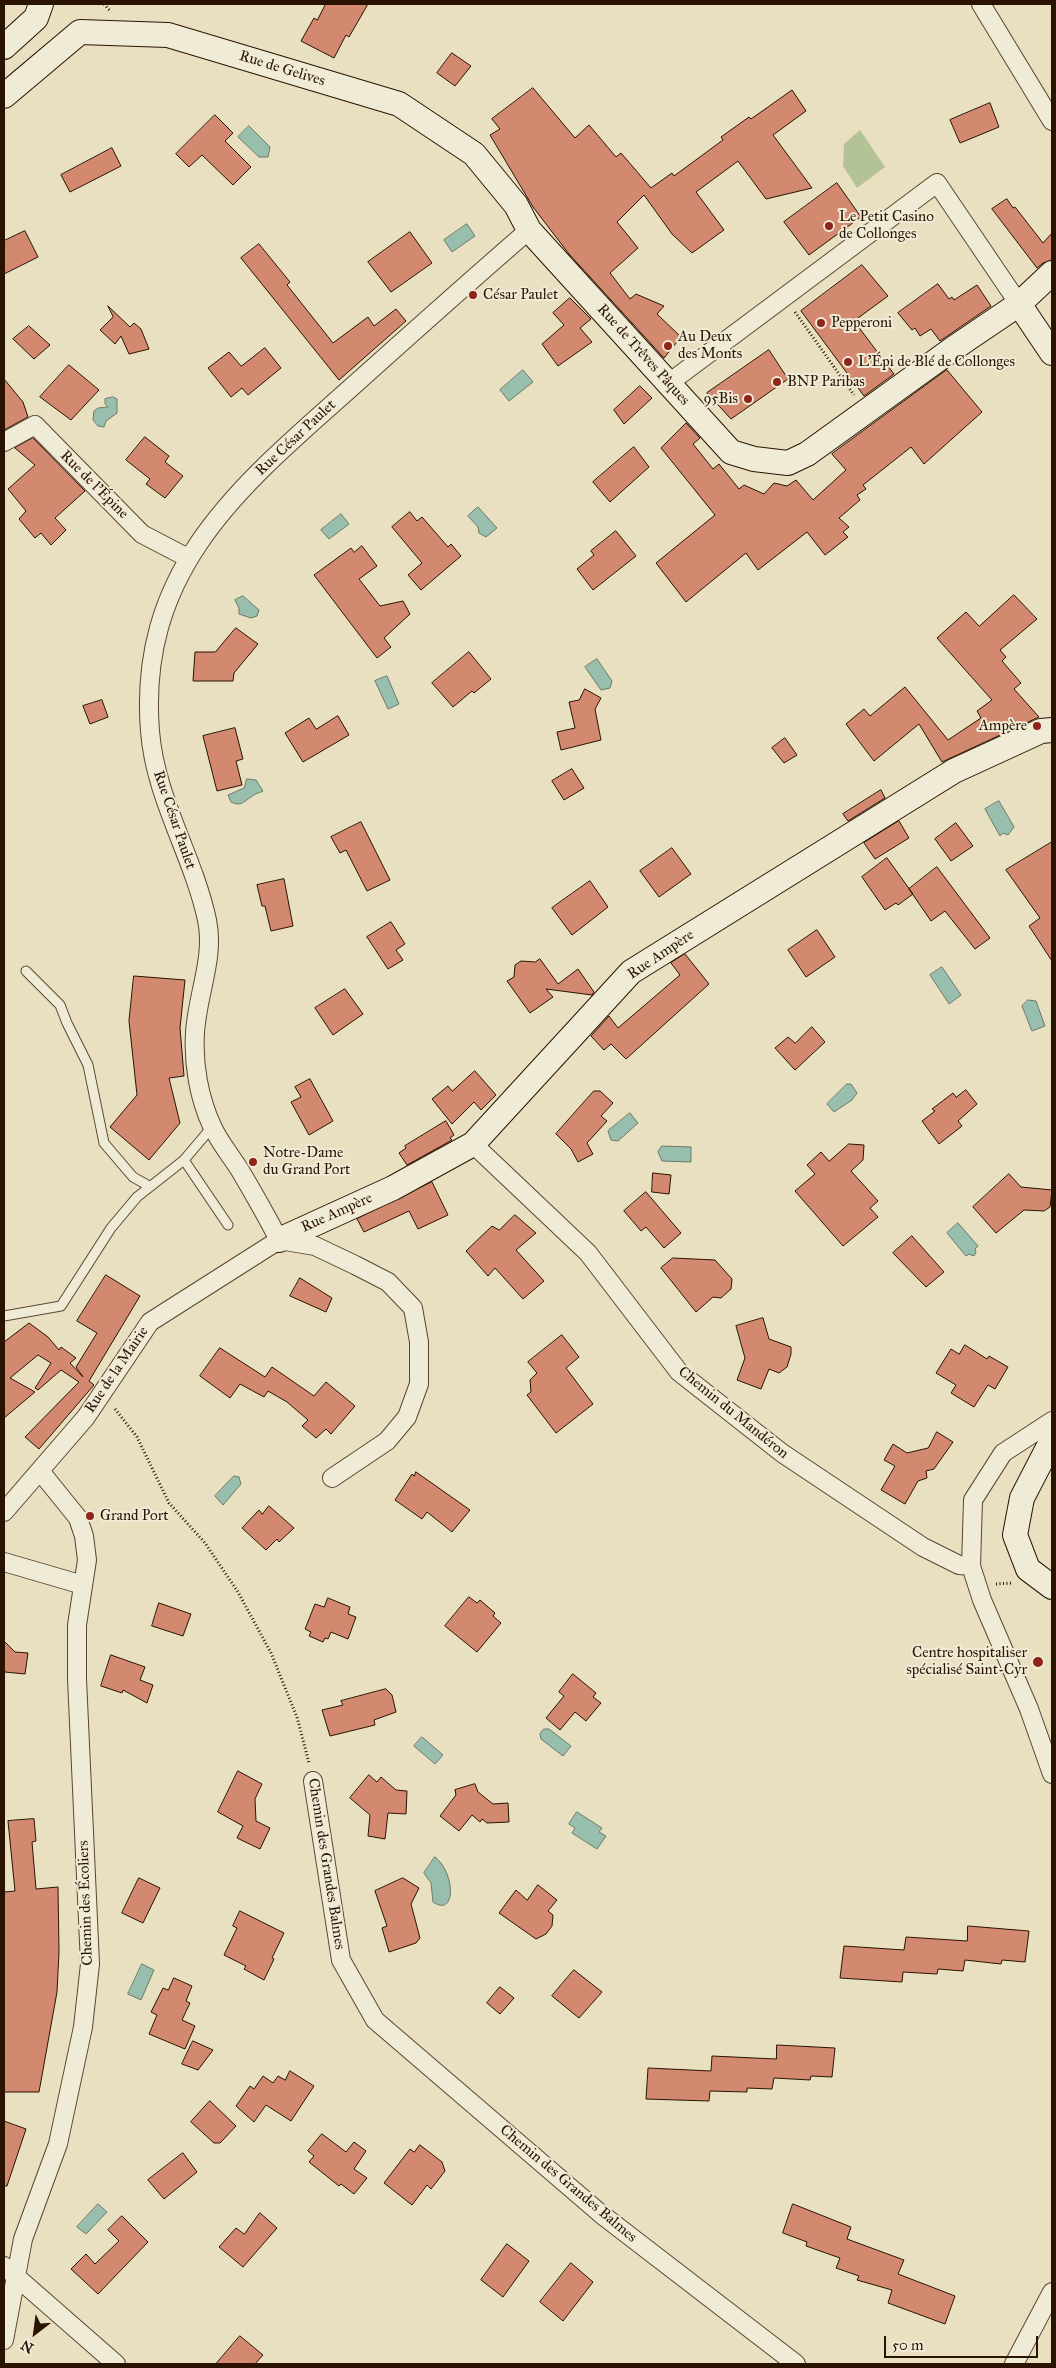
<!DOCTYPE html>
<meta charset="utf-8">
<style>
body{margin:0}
#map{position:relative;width:1056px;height:2368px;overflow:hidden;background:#e8e0c0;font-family:"IM FELL Great Primer",serif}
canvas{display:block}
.frame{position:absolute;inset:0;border:5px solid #2a1300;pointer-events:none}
.north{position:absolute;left:10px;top:2308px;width:50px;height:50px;-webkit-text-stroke:4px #f0ebd6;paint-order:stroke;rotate:210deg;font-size:14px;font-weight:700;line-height:20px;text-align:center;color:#2a1300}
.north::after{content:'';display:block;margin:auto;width:18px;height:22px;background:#2a1300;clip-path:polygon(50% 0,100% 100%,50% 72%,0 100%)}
.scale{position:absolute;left:884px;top:2336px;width:154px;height:22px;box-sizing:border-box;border:2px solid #2a1300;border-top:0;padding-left:6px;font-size:15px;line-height:18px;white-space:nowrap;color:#2a1300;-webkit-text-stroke:4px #f0ebd6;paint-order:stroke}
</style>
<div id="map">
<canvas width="1056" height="2368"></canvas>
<div class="frame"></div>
<div class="north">N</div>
<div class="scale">50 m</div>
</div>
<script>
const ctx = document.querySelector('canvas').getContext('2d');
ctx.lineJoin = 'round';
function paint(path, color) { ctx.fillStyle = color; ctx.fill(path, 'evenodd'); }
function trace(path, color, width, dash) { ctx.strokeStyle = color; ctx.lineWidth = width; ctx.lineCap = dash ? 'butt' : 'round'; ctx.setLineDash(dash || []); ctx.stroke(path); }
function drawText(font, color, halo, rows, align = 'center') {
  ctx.font = font + ' "IM FELL Great Primer",serif'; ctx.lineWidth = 4; ctx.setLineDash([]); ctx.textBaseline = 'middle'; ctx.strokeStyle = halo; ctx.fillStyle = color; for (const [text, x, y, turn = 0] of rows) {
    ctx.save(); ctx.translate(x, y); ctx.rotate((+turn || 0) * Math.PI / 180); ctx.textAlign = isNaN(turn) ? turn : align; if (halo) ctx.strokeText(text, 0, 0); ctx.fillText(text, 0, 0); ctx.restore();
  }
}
const green = new Path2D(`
 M860,130L885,167L857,188L843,166L844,144Z`);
const water = new Path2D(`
 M249,126L270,147L268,157H259L238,137Z
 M467,224L475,236L452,252L444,240Z
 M523,370L533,382L509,401L500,390Z
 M113,397L117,399V413L106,421L104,427L98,426L93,420L94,411L98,408L108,407L105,404V399Z
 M478,507L497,528L486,537L479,533L478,527L468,516Z
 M341,514L349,524L329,539L321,530Z
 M243,596L259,610L257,616L251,618L239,614V608L235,600Z
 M597,659L612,681L610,688L601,690L585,667Z
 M387,676L399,704L388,709L375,681Z
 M247,779L256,780L263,791C259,793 254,794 251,797C243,802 241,807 231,802L228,795L244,788Z
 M999,801L1014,827L1008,835L1003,833L1000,836L985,809Z
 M942,967L961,995L949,1004L930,975Z
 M1028,1000L1036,1001L1045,1026L1032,1031L1022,1006Z
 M847,1084H851L857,1093L852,1100L834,1112L827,1104Z
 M630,1113L638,1123L618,1141L611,1140L608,1131Z
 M662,1146L691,1147V1162L662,1161L658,1152Z
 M958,1223L978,1246L975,1249L976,1252L974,1256L969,1254L966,1256L947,1233Z
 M234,1476L239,1477L241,1484L223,1505L215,1496Z
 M544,1729H549L571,1746L563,1756L541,1739L540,1734Z
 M422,1737L443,1755L435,1764L414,1746Z
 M577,1812L602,1828L599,1832L606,1836L597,1849L572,1833L575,1828L569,1824Z
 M435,1857C455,1872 457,1918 433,1902L431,1883L424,1873Z
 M142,1964L154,1970L141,2000L128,1994Z
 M98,2204L107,2212L86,2234L77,2227Z`);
const building = new Path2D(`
 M326,4H368L349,37L346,35L334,58L301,41L314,18L317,20Z
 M452,53L471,66L455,86L437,73Z
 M533,88L575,138L589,125L616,157L621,153L651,188L672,173L674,176L723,140L721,137L749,117L751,119L792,90L806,111L773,135L812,188L766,199L738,161L696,192L724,230L692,253L672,234L644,195L617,222L638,248L610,273L630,299L636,294L664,306L657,314L681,337L664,358L569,254L533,207L490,135L500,129L492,119Z
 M990,103L999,127L960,143L950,120Z
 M215,115L233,133L225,141L251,167L233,185L202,155L189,167L176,154Z
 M112,148L121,166L70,192L61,175Z
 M837,183L861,217L809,255L784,222Z
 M1007,199L1013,208L1015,207L1043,243L1052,233V260L1043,263L1037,268L992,209Z
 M25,231L38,257L4,274V241Z
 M410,232L432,263L391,292L368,262Z
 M259,244L290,282L287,285L333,343L368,317L374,326L396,309L406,321L339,380L241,258Z
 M862,265L888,296L854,321L894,374L864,396L801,311Z
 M938,284L949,299L952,297L954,300L977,285L991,306L940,341L931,329L920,336L915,328L912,330L898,313Z
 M570,298L591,319L580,328L592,342L558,366L542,344L564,325L553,313Z
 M108,306L130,327L134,323L141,329L149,349L129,354L121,336L115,344L100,330L113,317Z
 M29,326L50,345L34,359L13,339Z
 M265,348L281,368L248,395L242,388L231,397L208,368L229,352L241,366Z
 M769,350L788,379L731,419L707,393Z
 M69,365L99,390L71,420L40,397Z
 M947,370L982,412L924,464L911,447L863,485L866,489L857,495L860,500L839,518L849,527L843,532L848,537L825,555L807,532L758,570L746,553L686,602L656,563L715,515L661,448L686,423L700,438L693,444L713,469L719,464L739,489L744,485L764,494L774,483L787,486L796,480L813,500L846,470L832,454Z
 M4,379L23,402L28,417L4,430Z
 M640,386L652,398L624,424L614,410Z
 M145,437L169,456L165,462L183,476L165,498L146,484L150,479L126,460Z
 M33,438L85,491L55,518L66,530L51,545L41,533L35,538L19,519L26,511L8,489L35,465L15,448Z
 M634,447L649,467L610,502L593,482Z
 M410,512L417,521L422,517L448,547L451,544L461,556L421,590L408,575L422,563L392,527Z
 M616,531L636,556L593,590L577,569L594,555L591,551Z
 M362,546L377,566L359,579L380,606L403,601L410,614L384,638L391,647L377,658L314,575L351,548L354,552Z
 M1014,595L1037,619L1000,650L1006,657L1002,661L1021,683L1014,689L1039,717L942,762L919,724L874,761L846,724L864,709L870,716L905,687L948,740L981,718L977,711L992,700L937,638L966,612L979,626Z
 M236,628L258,644L234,673L233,681H193L195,652H215Z
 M469,652L491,679L474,693L472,691L453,707L432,683Z
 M585,689L601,698L595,709L601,740L561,750L557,732L575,728L569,702L579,700Z
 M102,700L108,717L90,724L83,706Z
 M338,716L349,735L303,762L285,733L309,718L316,729Z
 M235,728L243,759L236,761L242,785L217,791L203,736Z
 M785,738L797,755L784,763L772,748Z
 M572,769L584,788L564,800L552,781Z
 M881,790L885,798L848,821L843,814Z
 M899,821L909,838L875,859L864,843Z
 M361,822L390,880L367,891L346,850L340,853L331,837Z
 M956,823L973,846L951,861L935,839Z
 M1052,842V961L1029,926L1040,918L1006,870Z
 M672,848L691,874L659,897L640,871Z
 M887,858L913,894L898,905L896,903L885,910L862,877Z
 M937,867L990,938L975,949L945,911L931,921L909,889Z
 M284,879L293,926L271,931L265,906H262L257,885Z
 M590,881L608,907L572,935L552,908Z
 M391,922L405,944L396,950L403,960L388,969L367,937Z
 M817,930L835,957L806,977L788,950Z
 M685,954L709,984L626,1059L611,1044L604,1050L591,1036L609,1016L618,1028L680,975L671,963Z
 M540,959L558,984L578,969L594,992L592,995L546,989L553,997L530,1013L507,981L514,977L515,965L521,961L535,962Z
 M134,976L185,980L180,1028L184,1076L169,1078L180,1123L149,1160L110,1127L137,1095L129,1021Z
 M345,989L363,1014L333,1035L315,1008Z
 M812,1027L825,1042L795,1070L775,1048L788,1037L795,1043Z
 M475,1071L496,1095L481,1110L474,1102L452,1124L432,1099L448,1086L452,1091Z
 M310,1079L333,1121L309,1135L291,1102L301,1097L295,1087Z
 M966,1090L977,1104L958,1121L962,1126L939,1144L922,1121L935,1111L932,1109L953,1093L956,1097Z
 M594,1091H600L613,1103L601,1116L607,1121L587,1143L593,1154L578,1162L571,1149L556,1134Z
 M446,1121L454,1135L450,1138L452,1140L407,1165L399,1153L406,1148L405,1146Z
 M849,1144L864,1145L863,1160L851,1171L878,1201L870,1208L878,1217L843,1246L795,1191L815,1174L807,1165L821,1152L829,1161Z
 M653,1173L671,1175L669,1194L652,1192Z
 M1009,1174L1021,1187L1052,1190L1050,1207L1044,1211L1024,1210L996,1233L973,1207Z
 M432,1182L448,1215L418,1229L409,1211L364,1232L357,1219Z
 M646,1192L681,1233L664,1248L646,1227L641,1231L624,1211Z
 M515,1215L536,1233L516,1250L544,1281L523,1299L495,1268L488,1276L466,1251L492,1226L499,1230Z
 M912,1236L944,1272L926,1287L893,1253Z
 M673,1258L715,1260L732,1279L731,1289L721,1298L713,1297L696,1312L661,1268Z
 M106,1275L140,1296L89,1381L94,1385L39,1449L25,1437L79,1382L61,1370L38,1390L35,1388L51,1363L38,1355L10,1378L35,1392L4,1418V1342L29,1323L48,1337L59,1350L61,1347L76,1358L70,1363L83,1377L76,1367L97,1333L77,1321Z
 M300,1278L332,1298L326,1312L290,1296Z
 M763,1318L769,1339L791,1347V1354L787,1367L779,1373L769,1369L761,1389L737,1380L745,1358L736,1326Z
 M562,1335L579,1357L566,1368L593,1404L556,1433L527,1395L531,1392L530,1380L537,1373L528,1362Z
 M965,1345L987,1359L989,1356L1008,1367L995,1389L988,1385L974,1407L951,1393L956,1385L936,1373L951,1349L959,1354Z
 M220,1348L265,1377L272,1367L314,1396L326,1382L355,1406L331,1434L326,1429L316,1438L302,1426L308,1420L287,1402L268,1391L264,1397L240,1384L230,1398L200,1376Z
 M937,1432L953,1442L934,1469L926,1471L927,1478L918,1481L905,1504L881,1490L895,1466L884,1460L893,1444L907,1453L928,1448Z
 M416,1472L470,1510L452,1532L427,1512L422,1519L395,1500L412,1474L414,1476Z
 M269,1506L294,1528L279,1542L277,1539L266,1550L242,1528L259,1510L262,1514Z
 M469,1597L477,1603L480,1600L495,1613L493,1616L501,1623L477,1652L445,1626Z
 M328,1598L350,1607L348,1614L356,1617L348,1639L331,1632L328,1639L325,1638L323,1642L309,1636L311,1632L305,1629L315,1604L324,1607Z
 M159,1603L191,1614L183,1636L152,1626Z
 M4,1641L15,1652L28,1653L25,1674L5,1672Z
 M111,1655L145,1667L140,1680L153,1685L147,1703L123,1690L122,1693L101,1686Z
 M573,1674L596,1693L593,1697L601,1703L586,1721L575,1712L560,1730L546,1718L564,1696L559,1692Z
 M386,1689L392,1695L396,1712L374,1720L375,1725L330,1736L322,1710L343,1705L341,1701Z
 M238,1771L262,1784L255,1799L256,1821L270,1828L260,1849L237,1838L243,1826L218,1812Z
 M369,1775L377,1782L381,1777L396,1790L407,1791L406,1814L388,1813L385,1839L368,1836L370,1815L350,1798Z
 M475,1784L478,1792L493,1804L508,1803L509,1822L487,1823L482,1819L480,1822L472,1815L459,1831L440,1816L456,1795L455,1790Z
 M34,1819L36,1841L32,1842L36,1889L58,1887L59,1952L57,1992L39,2092H4V1892L15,1891L8,1821Z
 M139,1878L160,1888L143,1923L122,1913Z
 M403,1878L419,1888L411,1904L420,1938L416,1943L389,1952L382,1928L387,1926L375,1891Z
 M538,1885L557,1900L548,1911L553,1915L552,1926L546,1934L536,1939L499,1913L516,1890L527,1900Z
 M240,1911L284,1933L272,1958L274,1959L264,1980L244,1969L246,1966L224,1955L237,1928L233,1926Z
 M968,1926L1029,1931L1025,1962L1002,1960L1001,1964L965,1960L963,1971L938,1969L937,1974L903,1972L902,1982L840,1978L844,1946L904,1950L906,1937L967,1941Z
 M574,1970L602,1992L579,2018L552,1996Z
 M174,1978L192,1986L186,2001L190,2003L182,2020L195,2026L185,2049L149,2034L157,2015L151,2012L163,1988L168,1990Z
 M500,1987L514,1998L500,2014L487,2003Z
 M193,2041L213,2050L198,2070L182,2064Z
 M777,2045L835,2048L832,2077L811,2076L810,2080L774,2078L772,2089L747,2088V2092L710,2091L709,2101L646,2099L648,2068L711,2071L712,2056L776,2059Z
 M290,2071L314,2086L291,2121L266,2105L254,2122L236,2106L250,2086L254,2089L263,2076L273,2083L278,2076L285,2080Z
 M210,2101L236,2126L220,2143H214L191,2122Z
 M4,2121L26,2129L7,2186H4Z
 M322,2134L346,2152L354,2142L366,2151L354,2169L367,2178L354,2194L341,2184L339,2186L309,2162L314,2156L308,2151Z
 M420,2145L442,2162L445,2171L431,2189L427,2185L412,2205L384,2183L410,2149L414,2152Z
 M183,2153L197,2172L164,2199L148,2180Z
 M793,2204L851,2227L847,2239L904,2260L898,2274L955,2296L945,2324L888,2303L892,2290L857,2280L859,2276L836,2268L840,2258L806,2246L807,2242L783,2233Z
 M260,2213L277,2228L243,2267L219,2247L236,2228L244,2234Z
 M122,2216L148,2242L98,2294L71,2269L86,2254L95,2264L119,2241L108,2230Z
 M507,2244L529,2261L503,2297L481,2280Z
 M571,2263L593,2282L563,2321L540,2302Z
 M240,2336L263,2355L255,2364H216Z`);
const path = new Path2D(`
 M104,4L111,12
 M795,312L854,395
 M115,1409L137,1437L169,1503L205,1543L238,1592L271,1653L297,1717L309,1763
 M996,1584L1013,1583`);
const lane = new Path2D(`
 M26,971L60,1005L67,1023L88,1065L104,1143L133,1177L149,1186
 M212,1127L184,1160L228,1225
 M4,1316L61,1306L111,1228L137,1197L184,1160`);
const street = new Path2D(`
 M981,4L1052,121
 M669,383L937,183L1019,304
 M4,442L35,425L142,534L188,558
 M473,1144L588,1253L679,1372L782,1453L923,1547L959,1565L971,1566
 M279,1240C267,1217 254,1194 241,1172C232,1157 219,1142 212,1126C199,1098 193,1064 195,1033C197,995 215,958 207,920C193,855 155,798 150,731C137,567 243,484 354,385C412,333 470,281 529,230
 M279,1240L315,1246L355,1265L388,1282L413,1308L419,1342V1384L407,1417L387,1441L332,1478
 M1052,1421L1003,1453L973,1500L971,1566L982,1600L1029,1709L1052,1774
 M4,1512L86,1417L150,1322L279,1240
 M4,1562L83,1585
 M313,1781L341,1960L375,2020L601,2214L796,2364
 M4,2266L116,2364
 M4,2340L23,2239L58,2144L83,2027L90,1964L77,1679V1625L87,1560L84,1536L78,1518L40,1471
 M1014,2364L1052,2292`);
const secondary = new Path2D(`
 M4,47L36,18L41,4
 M4,96L80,32L168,35L399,104L474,154L516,205L529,230L731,452L754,459L788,463L807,454L954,348L1019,304L1052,273
 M1019,304L1052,353
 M279,1240L393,1188L473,1144L631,972L954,771L1041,731L1052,730
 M1052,1440L1022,1498L1015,1535L1028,1569L1052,1587`);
const markers = [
 [829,226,5,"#8f2418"],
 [473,295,5,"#8f2418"],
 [821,323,5,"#8f2418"],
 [668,346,5,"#8f2418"],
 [848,362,5,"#8f2418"],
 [777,382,5,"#8f2418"],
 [748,399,5,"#8f2418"],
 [1037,726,5,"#8f2418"],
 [253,1162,5,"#8f2418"],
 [90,1516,5,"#8f2418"],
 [1038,1662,6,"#8f2418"]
];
const streetNames = [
 ["Rue de Gelives",282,69,17],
 ["Rue de Trêves Pâques",643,355,48],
 ["Rue César Paulet",296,438,-43],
 ["Rue de l'Épine",94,485,45],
 ["Rue César Paulet",174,820,71],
 ["Rue Ampère",661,955,-34],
 ["Rue Ampère",337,1213,-24],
 ["Rue de la Mairie",117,1370,-56],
 ["Chemin du Mandéron",733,1413,39],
 ["Chemin des Grandes Balmes",326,1864,81],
 ["Chemin des Écoliers",86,1903,-92],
 ["Chemin des Grandes Balmes",568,2184,40]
];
const poiNames = [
 ["Le Petit Casino",839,217],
 ["de Collonges",839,234],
 ["César Paulet",483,295],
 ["Pepperoni",831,323],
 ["Au Deux",678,337],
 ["des Monts",678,354],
 ["L'Épi de Blé de Collonges",858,362],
 ["BNP Paribas",787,382],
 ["95Bis",738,399,"right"],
 ["Ampère",1027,726,"right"],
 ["Notre-Dame",263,1153],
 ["du Grand Port",263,1170],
 ["Grand Port",100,1516],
 ["Centre hospitaliser",1027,1653,"right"],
 ["spécialisé Saint-Cyr",1027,1670,"right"]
];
paint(green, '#b3c395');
paint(water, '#98bead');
trace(water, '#6c7a68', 1);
paint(building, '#d2896f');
trace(building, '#2a1300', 1);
trace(lane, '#5a4630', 11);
trace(street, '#5a4630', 20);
trace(secondary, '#2a1300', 26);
trace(path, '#2a1300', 3, [1, 2.5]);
trace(lane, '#f0ebd6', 9);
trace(street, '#f0ebd6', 18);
trace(secondary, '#f0ebd6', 24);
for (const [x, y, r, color] of markers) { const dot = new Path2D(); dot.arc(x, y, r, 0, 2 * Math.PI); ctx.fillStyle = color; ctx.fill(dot); trace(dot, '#f0ebd6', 2); }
drawText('15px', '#2a1300', '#f0ebd6', streetNames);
drawText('15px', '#2a1300', '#f0ebd6', poiNames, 'left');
</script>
